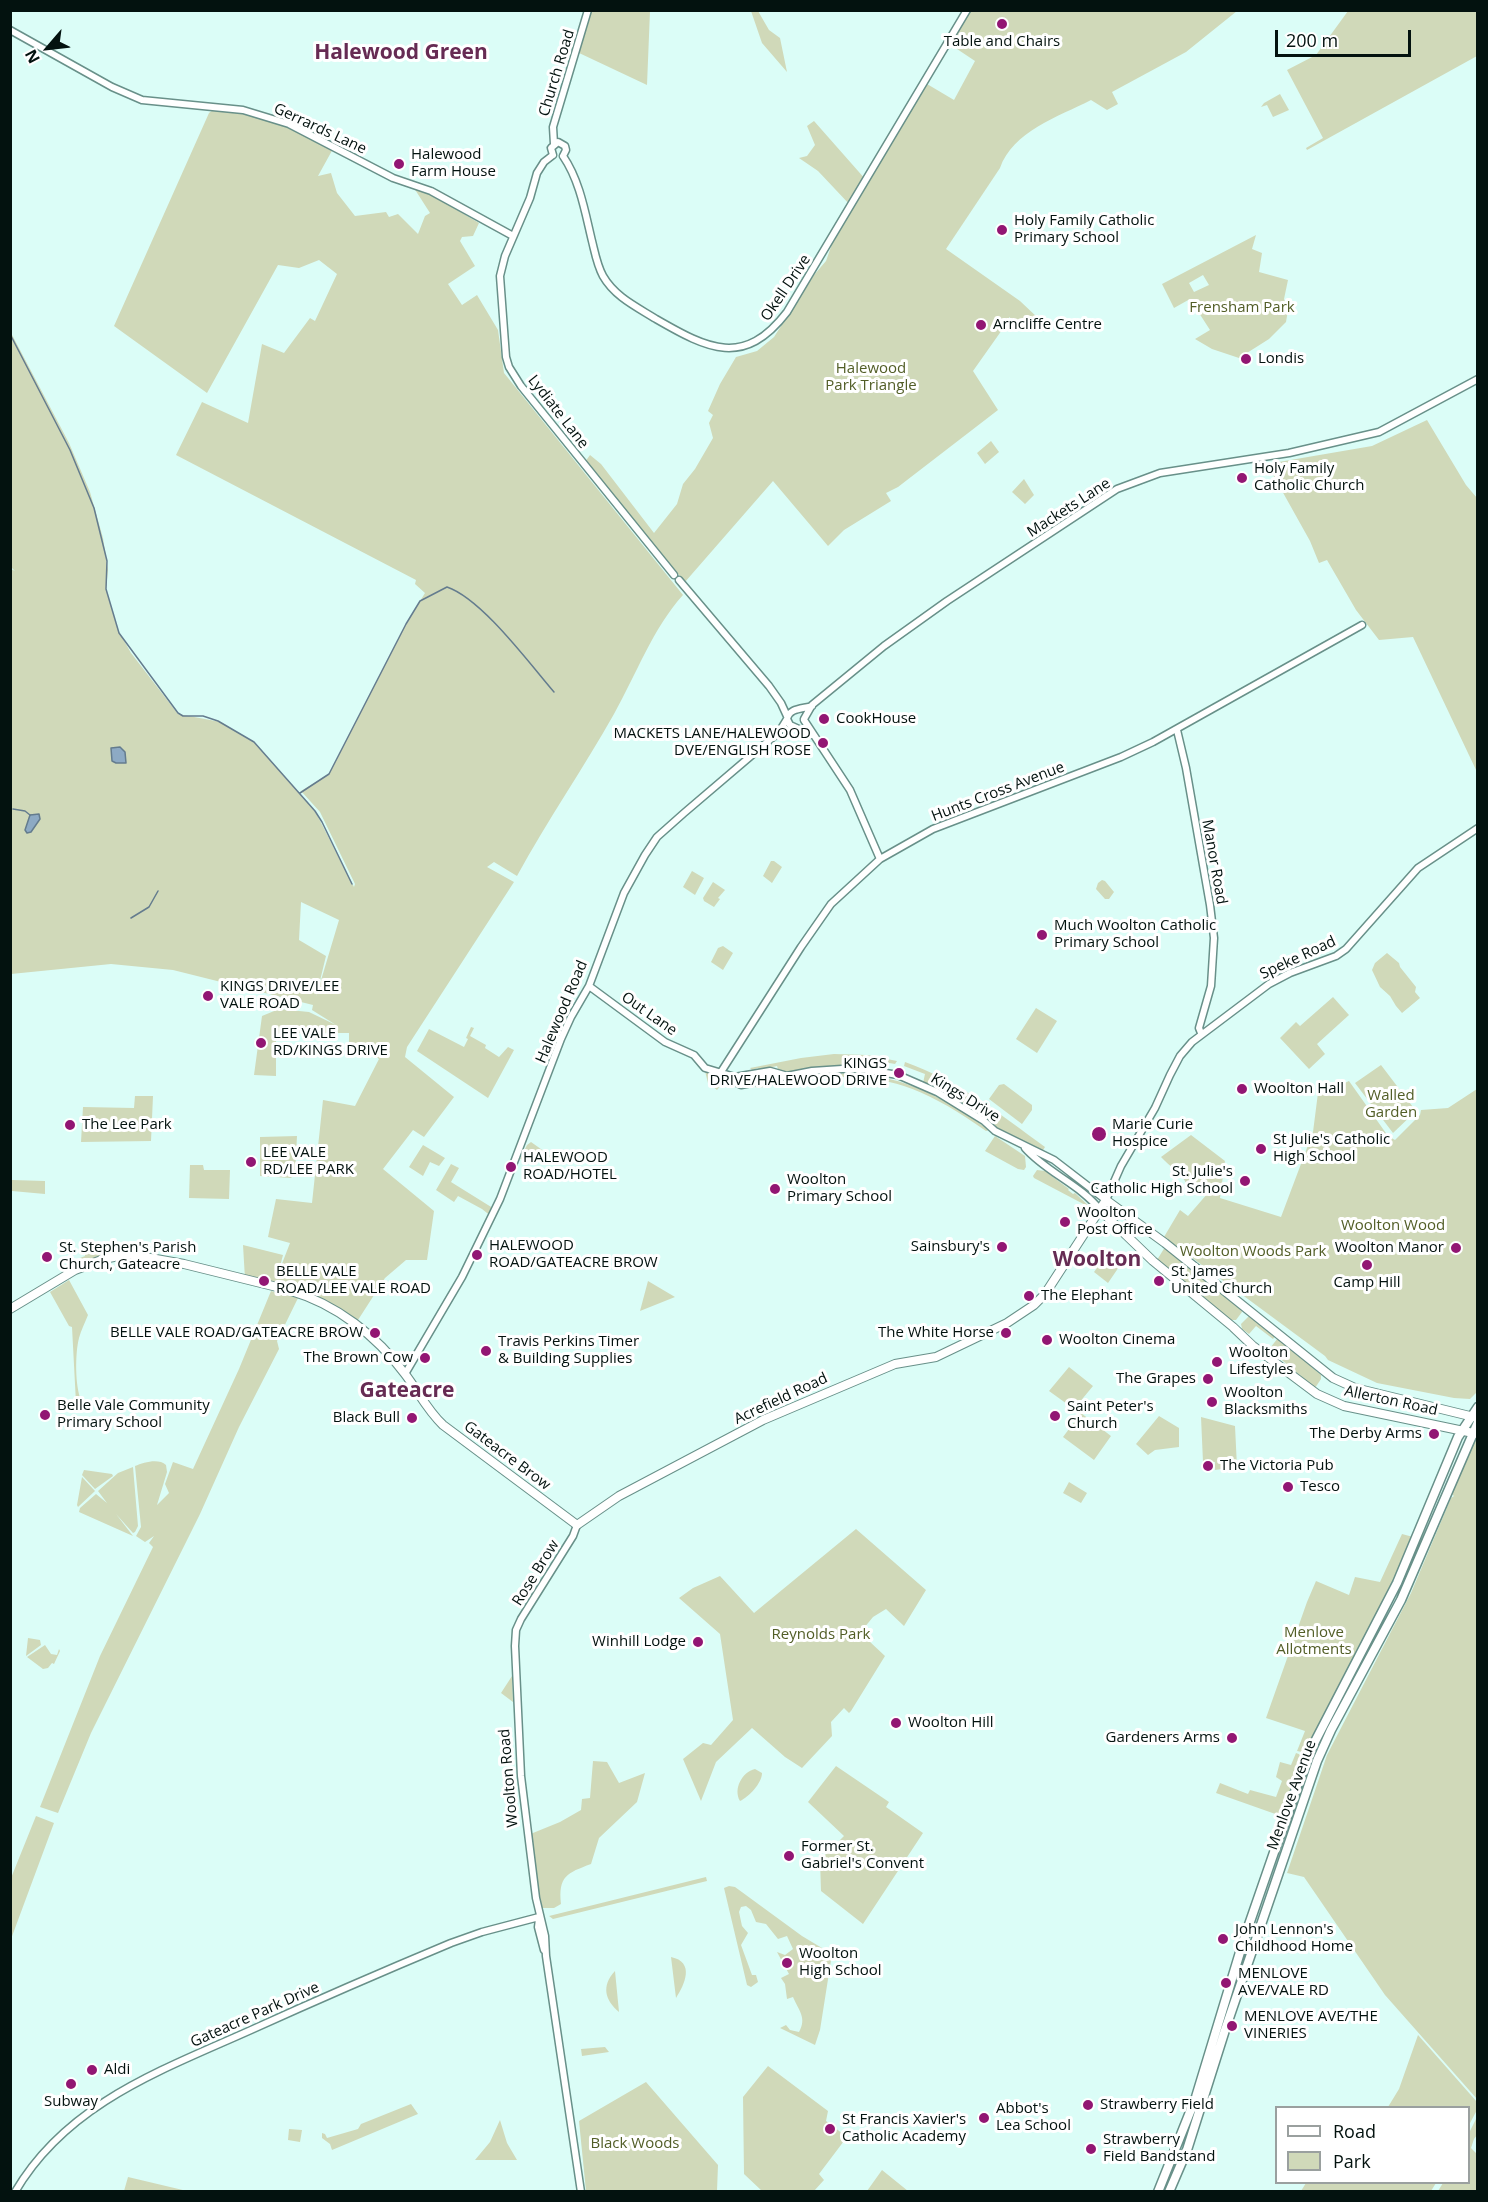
<!DOCTYPE html>
<style>
body{margin:0}
#map{position:relative;width:1488px;height:2202px;overflow:hidden;background:#dbfdf7;font-family:"Open Sans",sans-serif}
canvas{display:block}
.frame{position:absolute;inset:0;border:12px solid #03120f;pointer-events:none}
.legend{position:absolute;left:1275px;top:2106px;width:195px;height:78px;box-sizing:border-box;background:#fff;border:2px solid #9aa09f;margin:0;padding:8px 10px;list-style:none;font-size:18px;color:#03120f}
.legend li{display:flex;align-items:center;gap:12px;height:30px}
.legend b{width:30px;border:2px solid #9aa09f}
.north{position:absolute;left:18px;top:18px;width:60px;height:60px;-webkit-text-stroke:4px #fff;paint-order:stroke;rotate:242deg;font-size:16px;font-weight:700;line-height:24px;text-align:center;color:#03120f}
.north::after{content:'';display:block;margin:auto;width:21px;height:27px;background:#03120f;clip-path:polygon(50% 0,100% 100%,50% 72%,0 100%)}
.scale{position:absolute;left:1275px;top:30px;width:136px;height:27px;box-sizing:border-box;border:3px solid #03120f;border-top:0;padding-left:8px;font-size:18px;line-height:21px;white-space:nowrap;color:#03120f;-webkit-text-stroke:4px #fff;paint-order:stroke}
</style>
<div id="map">
<canvas width="1488" height="2202"></canvas>
<div class="frame"></div>
<ul class="legend">
<li><b style="height:8px;background:#fff"></b>Road</li>
<li><b style="height:16px;background:#d0d9b9"></b>Park</li>
</ul>
<div class="north">N</div>
<div class="scale">200 m</div>
</div>
<script>
const ctx = document.querySelector('canvas').getContext('2d');
ctx.lineJoin = 'round';
function paint(path, color) { ctx.fillStyle = color; ctx.fill(path, 'evenodd'); }
function trace(path, color, width, dash) { ctx.strokeStyle = color; ctx.lineWidth = width; ctx.lineCap = dash ? 'butt' : 'round'; ctx.setLineDash(dash || []); ctx.stroke(path); }
function drawText(font, color, halo, rows, align = 'center') {
  ctx.font = font + ' "Open Sans",sans-serif'; ctx.lineWidth = 6; ctx.setLineDash([]); ctx.textBaseline = 'middle'; ctx.strokeStyle = halo; ctx.fillStyle = color; for (const [text, x, y, turn = 0] of rows) {
    ctx.save(); ctx.translate(x, y); ctx.rotate((+turn || 0) * Math.PI / 180); ctx.textAlign = isNaN(turn) ? turn : align; if (halo) ctx.strokeText(text, 0, 0); ctx.fillText(text, 0, 0); ctx.restore();
  }
}
const green = new Path2D(`
 M588,11H650L647,85L577,52Z
 M751,11H758L769,30L780,38L787,72L762,43Z
 M970,11H1237L1186,52L1112,92L1118,104L1107,110L1091,100C1058,117 1013,131 1000,168L946,249L1020,301L1038,318L1029,331L1009,317V320L973,371L998,410L898,487L886,493L891,501L844,530L828,546L773,481L685,582L585,462L590,455L601,464L654,533L677,504L683,484L695,469L713,438L709,423L713,415L708,411L720,384L736,357L757,351L774,337L814,275L826,261L832,244L927,84L954,100L975,61L951,45Z
 M1348,11H1477V56L1307,150L1306,148L1323,138L1287,70L1316,55Z
 M1280,94L1289,110L1273,117L1267,105L1261,107L1264,103Z
 M214,109L252,112L272,118L334,147L318,176L331,173L337,193L355,216L386,212L389,217L398,214L418,234L425,216L430,213L414,188L432,195L479,223L473,236L462,237L460,241L475,266L448,284L462,305L477,295L498,330L504,373L683,595C653,628 636,675 614,714C583,769 547,821 517,876L494,862L487,867L514,882L407,1047L405,1057L454,1097L424,1137L413,1130L383,1169L434,1211L427,1260H406L385,1278L358,1320L313,1298L245,1279L243,1245L283,1255L278,1274L290,1243L268,1237L276,1199L312,1203L323,1100L355,1106L379,1059L368,1050L349,1048V1033H279L276,1037V1076L254,1075L262,1016L279,1009L309,1012L336,1025L312,1010L313,1005L173,970L111,964L11,974V569L15,571L10,566V331L69,443L90,492L103,538L108,570L106,589L118,630L131,653L178,714L221,722L255,743L315,811L354,887L355,884L320,812L301,791L329,774L406,624L425,593L415,584L416,580L176,455L202,402L248,423L262,344L284,353L310,318L315,321L337,274L319,260L299,268L278,265L207,393L114,326L209,113ZM301,902L339,920L316,997L326,956L299,940Z
 M814,121L866,180L851,206L818,171L799,158L807,156L815,145L807,126Z
 M1256,235L1252,249L1262,253L1259,272L1288,280L1284,299L1288,310L1286,322L1269,339L1239,358L1212,349L1195,339L1210,330L1190,299L1174,308L1162,284ZM1203,275L1209,285L1194,292L1189,283Z
 M1427,420L1466,485L1477,498V772L1413,637L1379,640L1356,610L1327,560L1319,563L1310,541L1267,464L1372,446Z
 M991,441L999,452L985,464L977,453Z
 M1024,479L1034,495L1025,504L1012,492Z
 M771,861H774L782,867L772,883L763,876Z
 M692,871L704,878L695,895L683,887Z
 M1102,880L1105,881L1114,892L1109,899H1105L1096,889L1098,883Z
 M713,882L725,890L718,898L720,899L714,907L704,901L703,898Z
 M723,946L733,953L723,970L711,962L718,948Z
 M1387,953L1399,963L1400,967L1416,987L1415,992L1420,998L1402,1013L1396,1006L1390,996L1380,987L1372,970L1375,963Z
 M1333,997L1349,1015L1317,1044L1325,1054L1309,1069L1280,1038L1296,1022L1300,1026Z
 M1036,1008L1057,1021L1037,1053L1016,1039Z
 M471,1027L474,1028L470,1036L486,1045L485,1048L499,1057L508,1047L514,1050L488,1098L417,1051L429,1029L464,1047L468,1039L466,1038Z
 M834,1054L867,1055L897,1061L895,1064L873,1060L871,1068L786,1074L779,1072L777,1066L759,1070L758,1068L752,1070L750,1068L801,1058Z
 M905,1062C958,1081 1000,1114 1045,1147L1042,1152L1002,1132L960,1102L923,1083L925,1074L904,1066Z
 M1381,1065L1416,1111L1393,1133L1355,1083Z
 M705,1071L721,1075L722,1084L717,1090L708,1083Z
 M850,1073C907,1077 943,1097 989,1130L986,1131C902,1071 858,1068 758,1088L755,1087L805,1076Z
 M1349,1081L1388,1136L1395,1140L1420,1115L1421,1110L1448,1108L1477,1089L1478,1391L1470,1399L1454,1398L1377,1383L1328,1360L1325,1356L1164,1237L1180,1210L1188,1216L1208,1193L1187,1185C1182,1173 1170,1167 1161,1157L1191,1135L1225,1161L1220,1198L1281,1217L1313,1132L1319,1085L1336,1087Z
 M1004,1084L1032,1105V1110L1022,1124L989,1099L999,1085Z
 M135,1096H153L151,1141L81,1142L83,1107L134,1108Z
 M297,1136L295,1173L291,1178L260,1176V1137Z
 M995,1136L1025,1156L1026,1167L1024,1170L1018,1169L985,1151Z
 M531,1142L555,1159L534,1152L524,1160L520,1159L527,1145Z
 M423,1145L445,1158L439,1166L430,1162L423,1176L409,1167Z
 M451,1164L459,1168L451,1182L496,1210L492,1217L482,1209L458,1196L454,1202L436,1190Z
 M190,1165H203L204,1170H230L229,1199L189,1198Z
 M1037,1170L1045,1171L1069,1189L1068,1190L1073,1194L1075,1193L1091,1208L1034,1178L1033,1176Z
 M12,1180L45,1181V1194L12,1191Z
 M112,1244L115,1247L114,1251L78,1264L80,1258L85,1256V1252Z
 M1165,1247L1241,1308L1242,1312L1236,1320H1231L1157,1260Z
 M1107,1254L1121,1264L1108,1283L1094,1272Z
 M69,1280L88,1315C85,1323 81,1330 79,1338C75,1353 75,1386 81,1400L76,1403L72,1327L69,1326L50,1292Z
 M648,1281L675,1297L640,1311Z
 M271,1291L298,1298L277,1341L279,1349L239,1427L200,1514L91,1733L58,1813L40,1807L100,1656L153,1547L149,1543L154,1536L145,1542L136,1536L141,1527L135,1466C144,1462 159,1458 166,1465L167,1472L157,1505L169,1493L165,1484L173,1462L193,1469L239,1369Z
 M1249,1316L1276,1335L1273,1339L1256,1326L1249,1334L1242,1329L1241,1324Z
 M1278,1338L1321,1375V1379L1315,1388L1270,1350V1348Z
 M1069,1367L1093,1386L1074,1409L1049,1391Z
 M1081,1413L1111,1436L1094,1460L1063,1437Z
 M1159,1416L1179,1428V1447L1155,1450L1148,1455L1136,1444Z
 M1201,1417L1235,1426L1237,1467L1215,1470V1462H1203Z
 M1477,1427V2099L1385,1995L1304,1877L1287,1873L1327,1755L1411,1593L1451,1498L1454,1496L1451,1493Z
 M133,1467L138,1526L135,1532L133,1533L116,1514L133,1536L79,1512L80,1508L96,1494L107,1503L98,1491L118,1473Z
 M84,1470L112,1474L113,1476L95,1489L82,1475Z
 M82,1477L95,1491L78,1507L77,1505Z
 M1069,1482L1087,1493L1081,1503L1063,1493Z
 M856,1529L926,1590L904,1626L886,1609L873,1617L864,1628L869,1641L885,1656L851,1711L849,1713L844,1708L831,1722L832,1736L802,1768L785,1757L752,1728L716,1762L701,1801L683,1759L703,1743L711,1745L733,1720L720,1634L679,1598L693,1588L720,1576L754,1613Z
 M1402,1534L1413,1537C1380,1610 1341,1680 1307,1753L1297,1751L1305,1731L1266,1718L1307,1602L1316,1581L1349,1595L1355,1577L1380,1582Z
 M28,1638L40,1640L41,1645L26,1656Z
 M45,1645L51,1654L57,1655L59,1649L60,1651L54,1664L52,1663L48,1668L43,1669L27,1657Z
 M512,1676L513,1702L501,1693Z
 M1296,1753L1304,1756L1281,1816L1216,1793L1220,1783L1248,1794L1250,1790L1276,1797L1282,1781L1276,1777L1280,1762L1291,1765Z
 M593,1761L607,1762L619,1783L645,1773L637,1802L599,1838L591,1864C567,1873 558,1876 561,1904L554,1908H540L528,1835L560,1822L581,1810L582,1799L590,1798Z
 M836,1766L889,1802L886,1807L923,1833L863,1924L821,1891L820,1860L844,1836L808,1802Z
 M755,1769L762,1773C762,1783 749,1797 740,1801C733,1789 742,1772 755,1769Z
 M36,1816L54,1823L11,1939V1878Z
 M706,1877L707,1881L553,1919L549,1916Z
 M729,1886L735,1887L802,1936L832,1954L820,2030L815,2045L780,2028L786,2025L790,2030L799,2032C807,2018 799,2011 793,1997L787,1999L785,1984L781,1978L789,1974L777,1952L785,1955L793,1949L787,1936L778,1939L766,1924L756,1922L751,1910L746,1906L741,1907L739,1912L742,1926L748,1933L741,1945L752,1975H756L758,1982L751,1987L747,1985L724,1888Z
 M671,1957C695,1962 685,1984 676,1998Z
 M615,1971L619,2012C605,2000 601,1986 615,1971Z
 M1418,2035L1477,2102V2110L1469,2125L1468,2108L1388,2107L1399,2089Z
 M605,2047L609,2052L582,2056L581,2049Z
 M768,2066L828,2111L826,2121L847,2137L819,2174L824,2180L814,2191H762L744,2174L743,2097Z
 M646,2082L718,2165L717,2191H586L579,2121Z
 M411,2104L418,2114L332,2150L330,2144L322,2138V2133L325,2134L327,2138L358,2129L361,2124Z
 M1477,2117V2135L1474,2139L1471,2148L1477,2154V2191H1438L1443,2183L1468,2182L1469,2133Z
 M500,2120L507,2143L517,2160H475L490,2142Z
 M289,2129L302,2130L300,2142L288,2140Z
 M882,2170L908,2191H867Z
 M128,2177L187,2191H124Z
 M1306,2183V2182L1436,2183L1431,2191H1301Z`);
const water = new Path2D(`
 M120,747L125,752L126,763H116L112,761L111,748Z
 M39,814L40,819L31,832L27,833L25,830L30,815Z`);
const stream = new Path2D(`
 M10,334L70,450L94,508L107,561L106,589L119,633L178,713L183,716H203L218,721L254,742L315,811L322,822L352,884
 M300,793L329,774L406,624L420,601L447,587C482,599 529,663 554,692
 M13,809L25,811L30,815
 M131,918L149,907L158,891`);
const minor = new Path2D(`
 M10,30L112,87L142,100L243,110L289,124L393,178L431,191L513,236
 M554,144L553,127L588,10
 M553,155L544,162L537,173L530,198L505,256L500,276L506,357L509,367L521,386L674,575
 M553,155L551,148L558,142L565,146L566,150L563,156
 M563,156C580,181 585,212 592,241C595,253 597,265 603,276C615,297 637,307 656,319C708,349 744,368 787,312L967,10
 M679,580L769,686L781,703L787,716
 M804,719L812,705L884,646L947,601L1117,489L1160,473L1289,453L1379,432L1478,379
 M804,720L850,790L880,859
 M1177,730L1186,768L1210,905L1214,938L1211,986L1199,1028L1201,1033
 M812,735L790,725L787,719C789,708 802,709 812,706
 M589,986L665,1042L694,1055L705,1068L735,1077L770,1071L784,1075
 M721,1072L801,947L831,904L880,859L933,829L1121,757L1153,742L1362,625
 M727,1075L731,1080L741,1085L812,1071L842,1069H861L898,1075L937,1092L984,1121L995,1131L1054,1160L1106,1200L1121,1166L1155,1108L1170,1075L1180,1056L1192,1042L1269,984L1290,973L1336,956L1346,949L1418,868L1478,828
 M1025,1148C1047,1173 1080,1184 1101,1211
 M405,1374L462,1277L500,1199L561,1039L571,1017L589,986L624,893L645,855L657,837L684,813L779,732L787,719
 M577,1525L573,1536L521,1619L516,1630L515,1646L521,1776L536,1898L545,1936L546,1956L581,2192
 M539,1919L538,1927L544,1950
 M15,2192C67,2103 162,2070 251,2030C317,2000 384,1971 451,1943L482,1932L539,1917`);
const major = new Path2D(`
 M1101,1211L1153,1261L1233,1327L1253,1346L1317,1394L1344,1406L1478,1434
 M291,1291C336,1304 377,1336 405,1374C418,1391 427,1410 443,1425L577,1525L619,1496L763,1420L895,1364L936,1357L1007,1323L1034,1305L1045,1294L1106,1200L1165,1243L1333,1378L1355,1388L1478,1418
 M10,1309L75,1270L104,1259L128,1254L184,1264L285,1289`);
const highway = new Path2D(`
 M1158,2192L1196,2097L1244,1939L1307,1757L1397,1583L1458,1437L1478,1407
 M1169,2192L1187,2150L1225,2030L1317,1761L1331,1730L1401,1600L1478,1422`);
const markers = [
 [1002,24,6,"#921673"],
 [399,164,6,"#921673"],
 [1002,230,6,"#921673"],
 [981,325,6,"#921673"],
 [1246,359,6,"#921673"],
 [1242,478,6,"#921673"],
 [824,719,6,"#921673"],
 [823,743,6,"#921673"],
 [1042,935,6,"#921673"],
 [208,996,6,"#921673"],
 [261,1043,6,"#921673"],
 [899,1073,6,"#921673"],
 [1242,1089,6,"#921673"],
 [70,1125,6,"#921673"],
 [1099,1134,8,"#921673"],
 [1261,1149,6,"#921673"],
 [251,1162,6,"#921673"],
 [511,1167,6,"#921673"],
 [1245,1181,6,"#921673"],
 [775,1189,6,"#921673"],
 [1065,1222,6,"#921673"],
 [1002,1247,6,"#921673"],
 [1456,1248,6,"#921673"],
 [477,1255,6,"#921673"],
 [47,1257,6,"#921673"],
 [1367,1265,6,"#921673"],
 [264,1281,6,"#921673"],
 [1159,1281,6,"#921673"],
 [1029,1296,6,"#921673"],
 [375,1333,6,"#921673"],
 [1006,1333,6,"#921673"],
 [1047,1340,6,"#921673"],
 [486,1351,6,"#921673"],
 [425,1358,6,"#921673"],
 [1217,1362,6,"#921673"],
 [1208,1379,6,"#921673"],
 [1212,1402,6,"#921673"],
 [45,1415,6,"#921673"],
 [1055,1416,6,"#921673"],
 [412,1418,6,"#921673"],
 [1434,1434,6,"#921673"],
 [1208,1466,6,"#921673"],
 [1288,1487,6,"#921673"],
 [698,1642,6,"#921673"],
 [896,1723,6,"#921673"],
 [1232,1738,6,"#921673"],
 [789,1856,6,"#921673"],
 [1223,1939,6,"#921673"],
 [787,1963,6,"#921673"],
 [1226,1983,6,"#921673"],
 [1232,2026,6,"#921673"],
 [92,2070,6,"#921673"],
 [71,2084,6,"#921673"],
 [1088,2105,6,"#921673"],
 [984,2118,6,"#921673"],
 [830,2129,6,"#921673"],
 [1091,2149,6,"#921673"]
];
const poiNames = [
 ["Table and Chairs",1002,42,"center"],
 ["Halewood",411,155],
 ["Farm House",411,172],
 ["Holy Family Catholic",1014,221],
 ["Primary School",1014,238],
 ["Arncliffe Centre",993,325],
 ["Londis",1258,359],
 ["Holy Family",1254,469],
 ["Catholic Church",1254,486],
 ["CookHouse",836,719],
 ["MACKETS LANE/HALEWOOD",811,734,"right"],
 ["DVE/ENGLISH ROSE",811,751,"right"],
 ["Much Woolton Catholic",1054,926],
 ["Primary School",1054,943],
 ["KINGS DRIVE/LEE",220,987],
 ["VALE ROAD",220,1004],
 ["LEE VALE",273,1034],
 ["RD/KINGS DRIVE",273,1051],
 ["KINGS",887,1064,"right"],
 ["DRIVE/HALEWOOD DRIVE",887,1081,"right"],
 ["Woolton Hall",1254,1089],
 ["The Lee Park",82,1125],
 ["Marie Curie",1112,1125],
 ["Hospice",1112,1142],
 ["St Julie's Catholic",1273,1140],
 ["High School",1273,1157],
 ["LEE VALE",263,1153],
 ["RD/LEE PARK",263,1170],
 ["HALEWOOD",523,1158],
 ["ROAD/HOTEL",523,1175],
 ["St. Julie's",1233,1172,"right"],
 ["Catholic High School",1233,1189,"right"],
 ["Woolton",787,1180],
 ["Primary School",787,1197],
 ["Woolton",1077,1213],
 ["Post Office",1077,1230],
 ["HALEWOOD",489,1246],
 ["ROAD/GATEACRE BROW",489,1263],
 ["Sainsbury's",990,1247,"right"],
 ["St. Stephen's Parish",59,1248],
 ["Church, Gateacre",59,1265],
 ["Woolton Manor",1444,1248,"right"],
 ["BELLE VALE",276,1272],
 ["ROAD/LEE VALE ROAD",276,1289],
 ["St. James",1171,1272],
 ["United Church",1171,1289],
 ["Camp Hill",1367,1283,"center"],
 ["The Elephant",1041,1296],
 ["BELLE VALE ROAD/GATEACRE BROW",363,1333,"right"],
 ["The White Horse",994,1333,"right"],
 ["Woolton Cinema",1059,1340],
 ["Travis Perkins Timer",498,1342],
 ["& Building Supplies",498,1359],
 ["Woolton",1229,1353],
 ["Lifestyles",1229,1370],
 ["The Brown Cow",413,1358,"right"],
 ["The Grapes",1196,1379,"right"],
 ["Woolton",1224,1393],
 ["Blacksmiths",1224,1410],
 ["Belle Vale Community",57,1406],
 ["Primary School",57,1423],
 ["Saint Peter's",1067,1407],
 ["Church",1067,1424],
 ["Black Bull",400,1418,"right"],
 ["The Derby Arms",1422,1434,"right"],
 ["The Victoria Pub",1220,1466],
 ["Tesco",1300,1487],
 ["Winhill Lodge",686,1642,"right"],
 ["Woolton Hill",908,1723],
 ["Gardeners Arms",1220,1738,"right"],
 ["Former St.",801,1847],
 ["Gabriel's Convent",801,1864],
 ["John Lennon's",1235,1930],
 ["Childhood Home",1235,1947],
 ["Woolton",799,1954],
 ["High School",799,1971],
 ["MENLOVE",1238,1974],
 ["AVE/VALE RD",1238,1991],
 ["MENLOVE AVE/THE",1244,2017],
 ["VINERIES",1244,2034],
 ["Aldi",104,2070],
 ["Subway",71,2102,"center"],
 ["Strawberry Field",1100,2105],
 ["Abbot's",996,2109],
 ["Lea School",996,2126],
 ["St Francis Xavier's",842,2120],
 ["Catholic Academy",842,2137],
 ["Strawberry",1103,2140],
 ["Field Bandstand",1103,2157]
];
const streetNames = [
 ["Church Road",557,73,-73],
 ["Gerrards Lane",320,129,25],
 ["Okell Drive",786,288,-56],
 ["Lydiate Lane",558,412,52],
 ["Mackets Lane",1069,508,-33],
 ["Hunts Cross Avenue",998,792,-21],
 ["Manor Road",1214,862,80],
 ["Speke Road",1298,958,-25],
 ["Halewood Road",562,1012,-67],
 ["Out Lane",649,1014,35],
 ["Kings Drive",965,1098,32],
 ["Acrefield Road",781,1399,-25],
 ["Allerton Road",1391,1401,12],
 ["Gateacre Brow",507,1456,37],
 ["Rose Brow",536,1573,-58],
 ["Woolton Road",509,1778,-95],
 ["Menlove Avenue",1292,1795,-70],
 ["Gateacre Park Drive",255,2015,-24]
];
const parkNames = [
 ["Frensham Park",1242,308],
 ["Halewood",871,369],
 ["Park Triangle",871,386],
 ["Walled",1391,1096],
 ["Garden",1391,1113],
 ["Woolton Wood",1393,1226],
 ["Woolton Woods Park",1253,1252],
 ["Menlove",1314,1633],
 ["Allotments",1314,1650],
 ["Reynolds Park",821,1635],
 ["Black Woods",635,2144]
];
const districtNames = [
 ["Halewood Green",401,53],
 ["Woolton",1097,1260],
 ["Gateacre",407,1391]
];
paint(green, '#d0d9b9');
paint(water, '#8daac4');
trace(water, '#647c8e', 1.5);
trace(stream, '#647c8e', 1.5);
trace(minor, '#689089', 9);
trace(major, '#689089', 10);
trace(highway, '#689089', 11);
trace(minor, '#fff', 6);
trace(major, '#fff', 8);
trace(highway, '#fff', 8);
for (const [x, y, r, color] of markers) { const dot = new Path2D(); dot.arc(x, y, r, 0, 2 * Math.PI); ctx.fillStyle = color; ctx.fill(dot); trace(dot, '#fff', 2); }
drawText('15px', '#03120f', '#fff', poiNames, 'left');
drawText('15px', '#03120f', '#fff', streetNames);
drawText('15px', '#525e27', '#fff', parkNames);
drawText('bold 21px', '#662b53', '#fff', districtNames);
</script>
